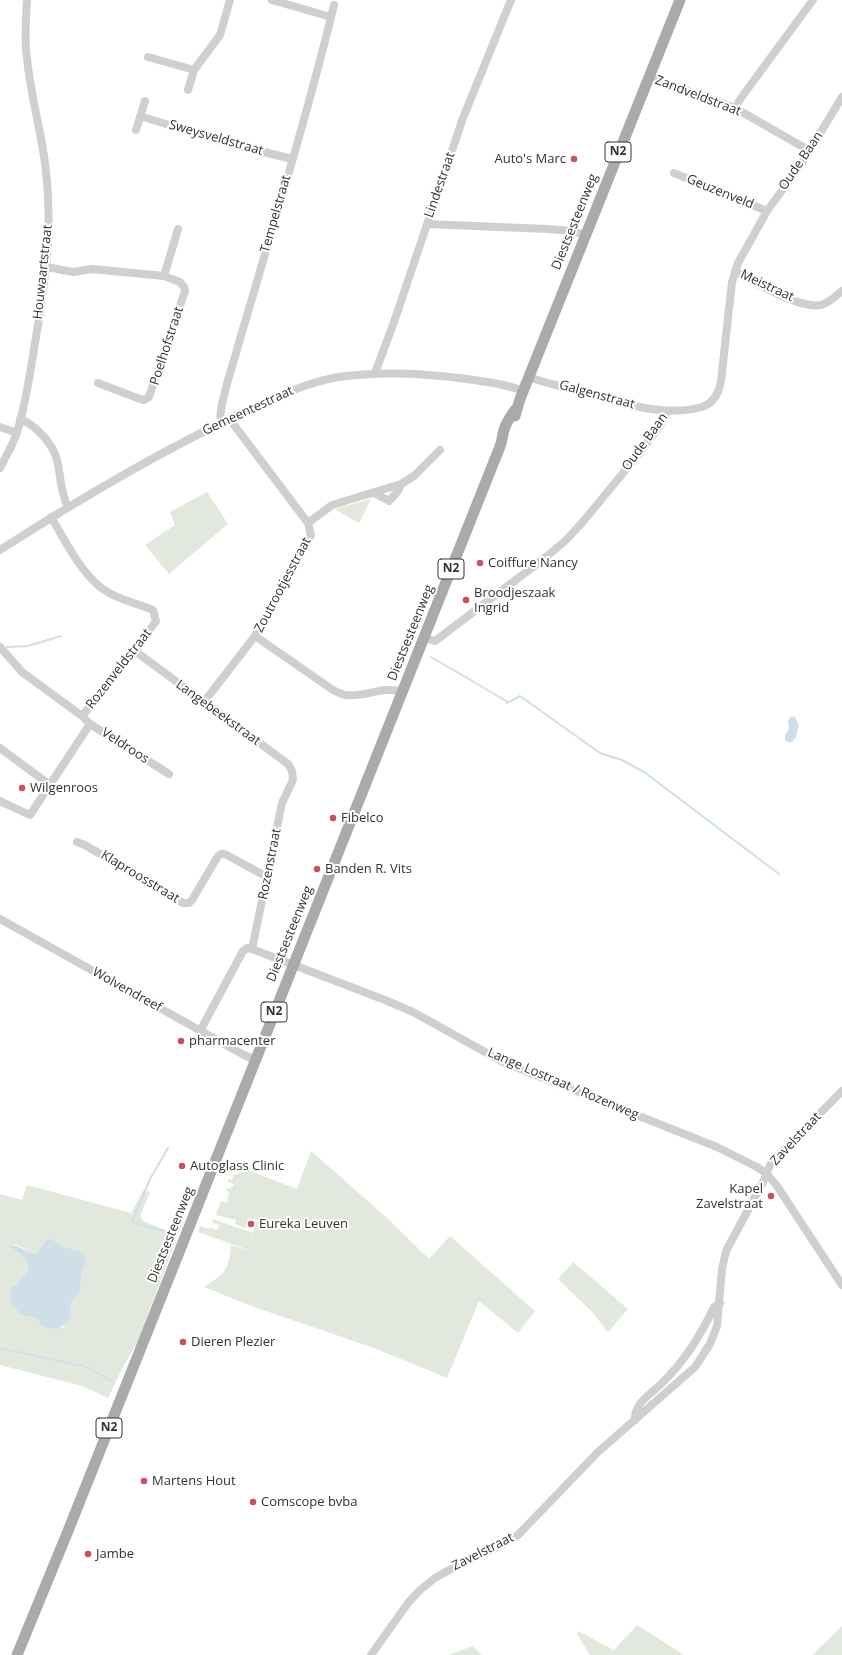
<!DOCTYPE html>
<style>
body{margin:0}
canvas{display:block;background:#fff}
</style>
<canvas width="842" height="1655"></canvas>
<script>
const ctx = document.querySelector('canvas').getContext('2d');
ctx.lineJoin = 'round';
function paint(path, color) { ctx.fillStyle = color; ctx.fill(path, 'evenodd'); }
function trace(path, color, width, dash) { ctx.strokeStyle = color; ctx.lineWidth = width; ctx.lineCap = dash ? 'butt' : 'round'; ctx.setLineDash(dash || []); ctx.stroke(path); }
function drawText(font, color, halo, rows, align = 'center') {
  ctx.font = font + ' "Open Sans",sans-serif'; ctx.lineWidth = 4; ctx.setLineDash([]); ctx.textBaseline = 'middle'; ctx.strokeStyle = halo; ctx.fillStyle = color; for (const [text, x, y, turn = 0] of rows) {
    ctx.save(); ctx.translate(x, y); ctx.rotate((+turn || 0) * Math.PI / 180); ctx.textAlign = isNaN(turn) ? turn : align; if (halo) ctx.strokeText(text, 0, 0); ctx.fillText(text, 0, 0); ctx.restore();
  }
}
const green = new Path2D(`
 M207,492L228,524L169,574L145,545L175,525L170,512Z
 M371,499L359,523L334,509Z
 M311,1151L386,1217L429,1259L450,1236L535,1311L518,1333L479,1301L447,1378L374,1348L254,1307L204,1287C225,1273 229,1271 231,1245L260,1254L198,1232L200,1226L209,1229L210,1227L217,1230L219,1225L212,1222L213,1219L253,1233L257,1220L248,1218L245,1228L235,1224L236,1220L216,1215L221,1201L227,1203L229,1192L226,1190L227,1188L230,1189L231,1187H233L234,1184L228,1182V1179L232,1180L234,1174L238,1175L239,1171L245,1169L297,1189Z
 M27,1185L131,1213L144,1189L150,1192L140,1216L143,1221L175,1234L180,1217L184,1219L138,1341L123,1367L108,1398L82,1386L0,1365V1194L22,1200ZM51,1238L61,1246L82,1252L84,1265L81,1272L80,1292L71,1303L70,1315L67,1322L62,1328L39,1323L34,1318L22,1315L15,1284L21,1279L28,1270L27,1261L10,1246L11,1244H14L36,1254Z
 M573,1262L628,1309L608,1332L593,1313L558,1279Z
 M637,1625L684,1655H590L577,1634L578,1631L614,1650Z
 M842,1626V1655H812Z
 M473,1646L482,1655H448Z`);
const water = new Path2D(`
 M791,716L795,717L799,725L796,737L792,742H787L785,740V735L789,729L788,721Z
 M51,1238L61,1246L82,1252L86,1258V1262L82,1269L80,1292L71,1303L70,1318L68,1322L58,1329L44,1327L34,1318L22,1315L12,1305L10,1296L12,1288L21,1279L28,1270L27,1261L10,1246L11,1244L36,1254L45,1242Z`);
const stream = new Path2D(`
 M7,647L28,646L61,636
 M431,657L508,702
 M507,703L520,696L600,753L622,760L644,772L779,874
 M168,1148L150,1179L132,1222L172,1233
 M0,1348L87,1367L113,1382`);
const minor = new Path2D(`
 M272,0L331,17
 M148,57L194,70L220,35L230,0
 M649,77L735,108L810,151
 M188,90L194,70
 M735,108L741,98L813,0
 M140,116L224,142L292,159
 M136,130L145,101
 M674,173L767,211
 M427,224L547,229L572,231L585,235
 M47,267L73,272L92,269L164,276L180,282L184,287L185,291L149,397L144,400L140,399L98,383
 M735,271C755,282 798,309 821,305C829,303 836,296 842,291
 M164,276L178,229
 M375,373L394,322L463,118L511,0
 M528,377C546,383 564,387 582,392C620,402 663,418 702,407C714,403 719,392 721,381L732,282L738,263L767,211L802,163L842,97
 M20,419C36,425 53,444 57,460C61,476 60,492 68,507
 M221,422C217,410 234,362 238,346C271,233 306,120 334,5
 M0,427L17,433
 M0,468C6,456 13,445 17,432C26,404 30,373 35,343C46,278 54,222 44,156C39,123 30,91 27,58C24,39 26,19 27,0
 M374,493L389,501L398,491L401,484
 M51,517C65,540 78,568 99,586C113,598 136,603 153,610L156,621L135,651L82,716
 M308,523L332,505L401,484L414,476L440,450
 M0,550C78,500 158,452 242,413C272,399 304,383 338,377C381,371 424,373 467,379C485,382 505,383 523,391
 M255,636L333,690C337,692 341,694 345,695C364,698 384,685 402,692
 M424,638L435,641L546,557L565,541L581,524L638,455L661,424L665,417L666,411
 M0,647L22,672L82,716L90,724L169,774
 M135,651L288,764L292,771L293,780L282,803L252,949L247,948L243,951L200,1031
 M204,702L255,636L311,535L308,523L231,421L229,419
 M0,748L50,785
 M0,801L30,815L90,724
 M77,842L85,845L183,903H189L192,900L218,856L221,854H225L267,877
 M0,919L244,1055L255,1060
 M252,949L385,1000L413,1012L503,1062L717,1147L757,1167L767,1174L777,1186L842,1285
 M635,1420C634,1403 651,1394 661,1384C684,1362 701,1335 714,1307L720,1303
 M371,1655L408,1603L420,1590L435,1578L458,1565L499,1546L518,1535L598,1452L695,1367L710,1344L717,1326L722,1269L726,1251L763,1182L771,1163L842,1091`);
const major = new Path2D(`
 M515,416L520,399L680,0
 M17,1655L68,1531L499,449C502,443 502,437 504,430C506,422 511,416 515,410`);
const markers = [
 [574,159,4,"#d04d5c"],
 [480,563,4,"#d04d5c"],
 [466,600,4,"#d04d5c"],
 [22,788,4,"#d04d5c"],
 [333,818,4,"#d04d5c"],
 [317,869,4,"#d04d5c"],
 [181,1041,4,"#d04d5c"],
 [182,1166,4,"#d04d5c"],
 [771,1196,4,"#d04d5c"],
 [251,1224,4,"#d04d5c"],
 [183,1342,4,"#d04d5c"],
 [144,1481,4,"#d04d5c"],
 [253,1502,4,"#d04d5c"],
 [88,1554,4,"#d04d5c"]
];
const shields = [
 [618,152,26],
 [451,569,26],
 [274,1012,26],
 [109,1428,26]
];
const shieldNames = [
 ["N2",618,152],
 ["N2",451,569],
 ["N2",274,1012],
 ["N2",109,1428]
];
const streetNames = [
 ["Zandveldstraat",698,96,21],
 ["Sweysveldstraat",216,138,16],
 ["Oude Baan",801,161,-56],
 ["Lindestraat",440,185,-71],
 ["Geuzenveld",720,192,22],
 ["Tempelstraat",276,214,-74],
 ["Diestsesteenweg",575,222,-68],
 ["Houwaartstraat",43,272,-84],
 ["Meistraat",767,286,25],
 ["Poelhofstraat",167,346,-72],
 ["Galgenstraat",597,395,15],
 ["Gemeentestraat",248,411,-25],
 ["Oude Baan",645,442,-54],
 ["Zoutrootjesstraat",283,585,-62],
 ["Diestsesteenweg",411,633,-68],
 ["Rozenveldstraat",119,669,-52],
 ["Langebeekstraat",218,713,36],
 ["Veldroos",125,746,33],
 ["Rozenstraat",270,864,-79],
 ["Klaproosstraat",140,877,31],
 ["Diestsesteenweg",290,934,-68],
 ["Wolvendreef",127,990,29],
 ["Lange Lostraat / Rozenweg",563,1084,23],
 ["Zavelstraat",796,1139,-47],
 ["Diestsesteenweg",171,1235,-68],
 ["Zavelstraat",483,1552,-27]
];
const poiNames = [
 ["Auto's Marc",566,159,"right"],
 ["Coiffure Nancy",488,563],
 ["Broodjeszaak",474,593],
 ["Ingrid",474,608],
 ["Wilgenroos",30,788],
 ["Fibelco",341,818],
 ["Banden R. Vits",325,869],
 ["pharmacenter",189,1041],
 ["Autoglass Clinic",190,1166],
 ["Kapel",763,1189,"right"],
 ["Zavelstraat",763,1204,"right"],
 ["Eureka Leuven",259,1224],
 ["Dieren Plezier",191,1342],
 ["Martens Hout",152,1481],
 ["Comscope bvba",261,1502],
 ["Jambe",96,1554]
];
paint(green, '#e2e8dd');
paint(water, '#cfdfe8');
trace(stream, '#cfdfe8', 2);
trace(minor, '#cfcfcf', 8);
trace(major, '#aaa', 11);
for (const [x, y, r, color] of markers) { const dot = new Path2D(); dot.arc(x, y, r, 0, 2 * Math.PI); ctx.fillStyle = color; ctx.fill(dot); trace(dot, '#fff', 1.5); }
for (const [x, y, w] of shields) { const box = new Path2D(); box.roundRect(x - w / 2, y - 10, w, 20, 3); ctx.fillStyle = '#fff'; ctx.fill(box); trace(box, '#323232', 1); }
drawText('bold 12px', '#323232', null, shieldNames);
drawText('13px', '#323232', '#fff', streetNames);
drawText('13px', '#323232', '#fff', poiNames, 'left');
</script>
